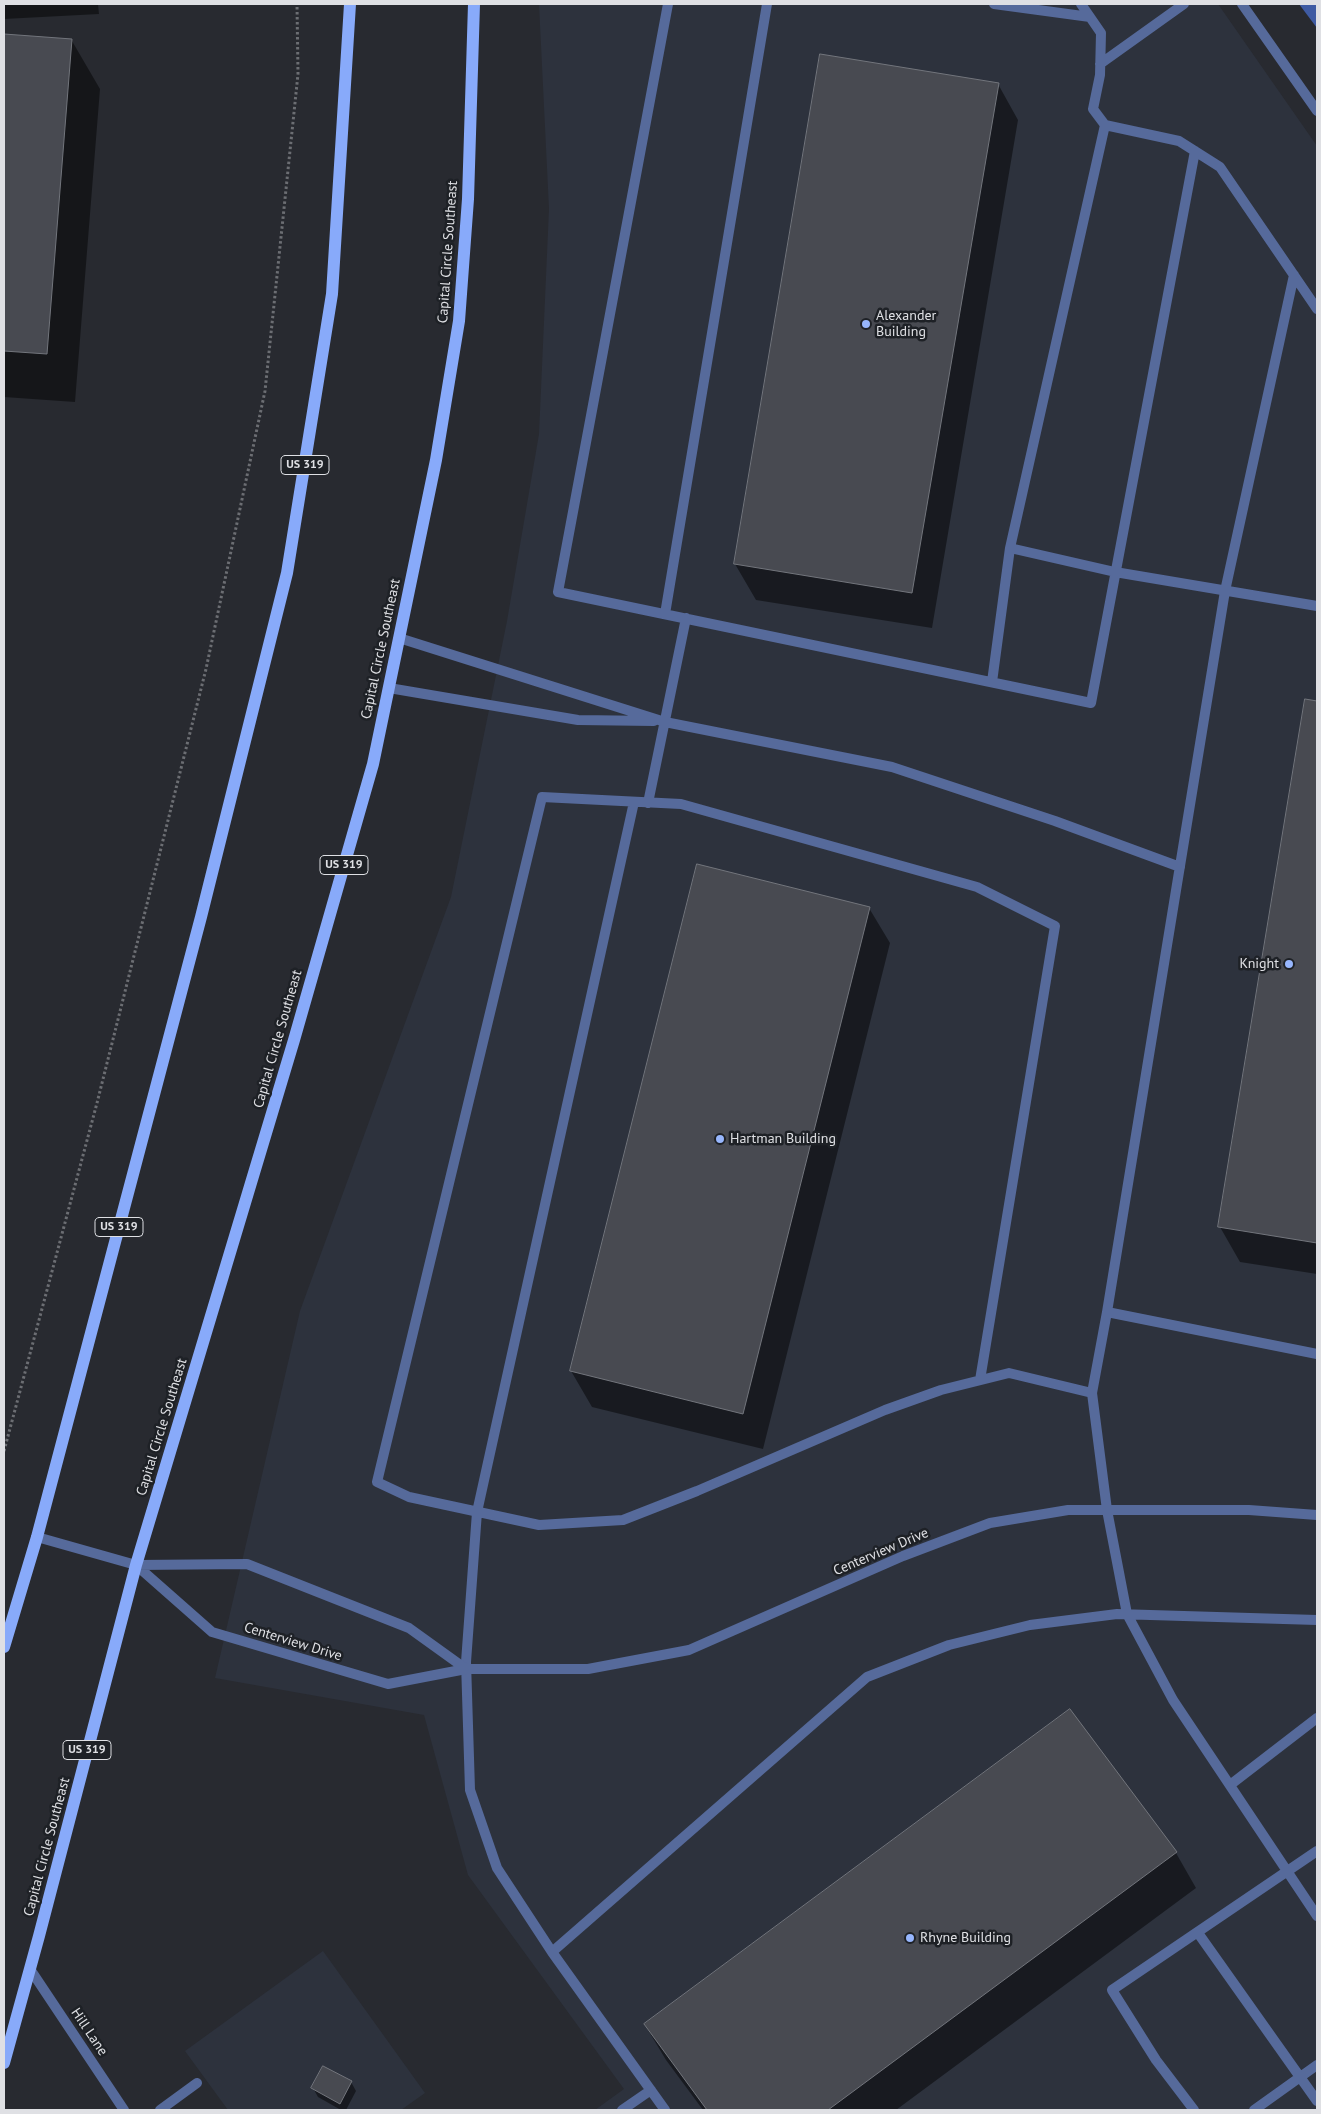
<!DOCTYPE html>
<style>
body{margin:0}
#map{position:relative;width:1321px;height:2114px;overflow:hidden;background:#282a30;font-family:"PT Sans",sans-serif}
canvas{display:block}
.frame{position:absolute;inset:0;border:5px solid #dfe0e4;pointer-events:none}
</style>
<div id="map">
<canvas width="1321" height="2114"></canvas>
<div class="frame"></div>
</div>
<script>
const ctx = document.querySelector('canvas').getContext('2d');
ctx.lineJoin = 'round';
function paint(path, color) { ctx.fillStyle = color; ctx.fill(path, 'evenodd'); }
function trace(path, color, width, dash) { ctx.strokeStyle = color; ctx.lineWidth = width; ctx.lineCap = dash ? 'butt' : 'round'; ctx.setLineDash(dash || []); ctx.stroke(path); }
function drawText(font, color, halo, rows, align = 'center') {
  ctx.font = font + ' "PT Sans",sans-serif'; ctx.lineWidth = 5; ctx.setLineDash([]); ctx.textBaseline = 'middle'; ctx.strokeStyle = halo; ctx.fillStyle = color; for (const [text, x, y, turn = 0] of rows) {
    ctx.save(); ctx.translate(x, y); ctx.rotate((+turn || 0) * Math.PI / 180); ctx.textAlign = isNaN(turn) ? turn : align; if (halo) ctx.strokeText(text, 0, 0); ctx.fillText(text, 0, 0); ctx.restore();
  }
}
const built = new Path2D(`
 M539,4H1218L1317,146V2110H595L624,2089L468,1875L424,1715L215,1678L300,1311L451,897L507,621L539,434L549,209Z
 M323,1951L425,2093L401,2110H228L185,2051Z`);
const forest = new Path2D(`
 M1299,4H1317V28Z`);
const shadow = new Path2D(`
 M4,4H98L99,14L4,19Z
 M4,36L72,41L100,89L75,402L4,397Z
 M998,84L1018,120L932,628L756,600L735,564Z
 M1306,700L1317,702V1274L1240,1262L1220,1227Z
 M869,908L890,943L763,1449L592,1407L571,1371Z
 M1070,1711L1176,1853L1196,1888L896,2110H703L666,2060L645,2025Z
 M351,2082L356,2091L346,2110H341L318,2097L313,2088Z`);
const building = new Path2D(`
 M4,34L72,39L47,354L4,351Z
 M820,54L999,83L912,593L734,564Z
 M1305,699L1317,701V1243L1218,1227Z
 M697,864L870,907L743,1414L570,1371Z
 M1070,1709L1177,1852L828,2110H707L644,2024Z
 M323,2066L352,2081L340,2104L311,2088Z`);
const path = new Path2D(`
 M4,1451L97,1103L206,669L265,391L298,74L297,4`);
const service = new Path2D(`
 M668,4L558,592L1091,703L1195,151
 M994,4L1090,17
 M1081,4L1101,33L1100,75L1093,109L1105,125L1179,141L1220,167L1317,309
 M1100,64L1184,4
 M1294,275L1225,591L1107,1312L1092,1393L1107,1510L1127,1614L1173,1700L1317,1916
 M1010,548L1115,572L1317,606
 M665,614L767,4
 M399,638L665,722L892,767L1055,821L1180,867
 M992,682L1010,548L1105,125
 M389,688L578,720L654,721
 M634,802L477,1512L466,1662L470,1790L497,1868L552,1952L665,2110
 M648,803L686,618
 M1107,1312L1317,1354
 M980,1380L1055,926L977,887L681,804L542,797L377,1482L409,1497L539,1525L623,1520L697,1491L885,1410L941,1390L1009,1373L1092,1393
 M1230,1785L1317,1718
 M1198,1933L1317,2101
 M552,1952L867,1677L949,1645L1030,1625L1117,1614L1317,1620
 M160,2110L197,2083
 M622,2110L651,2090
 M1194,2110L1156,2060L1112,1990L1317,1851
 M1254,2110L1317,2065`);
const minor = new Path2D(`
 M37,1537L136,1565L247,1564L409,1628L466,1669
 M136,1565L212,1632L388,1684L466,1669H588L689,1650L903,1556L990,1523L1068,1510H1249L1317,1515
 M30,1969L124,2110`);
const tertiary = new Path2D(`
 M1242,4L1317,111`);
const primary = new Path2D(`
 M4,1647L37,1537L201,917L287,573L332,294L350,4
 M4,2063L39,1936L136,1565L294,1040L373,764L436,460L459,321L468,199L474,4`);
const markers = [
 [866,324,5,"#97b6fd"],
 [1289,964,5,"#97b6fd"],
 [720,1139,5,"#97b6fd"],
 [910,1938,5,"#97b6fd"]
];
const shields = [
 [305,465,48],
 [344,865,48],
 [119,1227,48],
 [87,1750,48]
];
const shieldNames = [
 ["US 319",305,465],
 ["US 319",344,865],
 ["US 319",119,1227],
 ["US 319",87,1750]
];
const streetNames = [
 ["Capital Circle Southeast",448,252,-86],
 ["Capital Circle Southeast",381,649,-78],
 ["Capital Circle Southeast",278,1039,-74],
 ["Capital Circle Southeast",162,1427,-73],
 ["Centerview Drive",881,1552,-23],
 ["Centerview Drive",293,1642,17],
 ["Capital Circle Southeast",47,1847,-75],
 ["Hill Lane",89,2032,56]
];
const poiNames = [
 ["Alexander",876,316],
 ["Building",876,332],
 ["Knight",1279,964,"right"],
 ["Hartman Building",730,1139],
 ["Rhyne Building",920,1938]
];
paint(built, '#2d323d');
paint(forest, '#3f5ba3');
paint(shadow, '#0007');
paint(building, '#484a51');
trace(building, '#72757c', 1);
trace(path, '#6c6e73', 3, [2.5, 2.5]);
trace(service, '#566a9b', 10);
trace(minor, '#566a9b', 10);
trace(tertiary, '#566a9b', 10);
trace(primary, '#88aafa', 12);
for (const [x, y, r, color] of markers) { const dot = new Path2D(); dot.arc(x, y, r, 0, 2 * Math.PI); ctx.fillStyle = color; ctx.fill(dot); trace(dot, '#1e2126', 2); }
for (const [x, y, w] of shields) { const box = new Path2D(); box.roundRect(x - w / 2, y - 9.5, w, 19, 4); ctx.fillStyle = '#1e2126'; ctx.fill(box); trace(box, '#dfe0e4', 1); }
drawText('bold 12px', '#dfe0e4', null, shieldNames);
drawText('14px', '#dfe0e4', '#1e2126', streetNames);
drawText('14px', '#dfe0e4', '#1e2126', poiNames, 'left');
</script>
